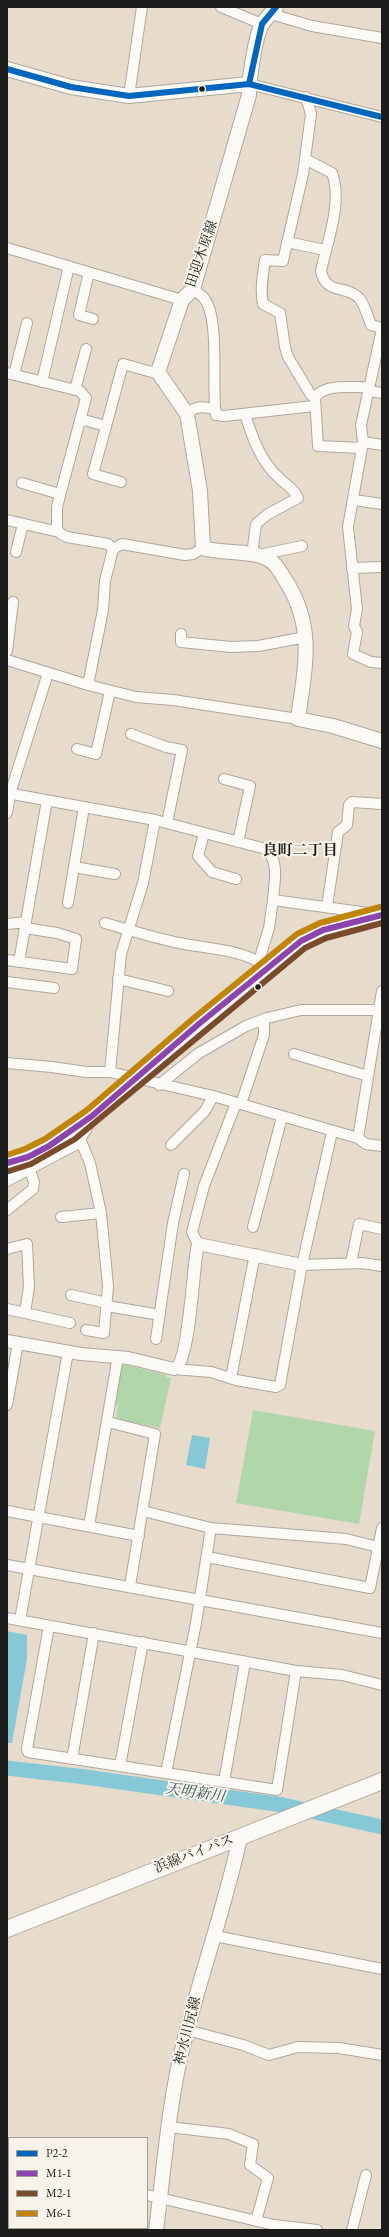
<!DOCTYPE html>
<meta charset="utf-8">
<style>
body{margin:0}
#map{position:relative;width:389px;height:2237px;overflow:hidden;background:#e7dccc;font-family:"EB Garamond",serif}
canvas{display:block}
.frame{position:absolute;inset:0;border:8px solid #1c1c1c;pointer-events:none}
.legend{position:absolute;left:8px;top:2137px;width:140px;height:92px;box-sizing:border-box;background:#f7f3e8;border:1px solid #9f9d96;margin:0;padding:5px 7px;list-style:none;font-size:12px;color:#1c1c1c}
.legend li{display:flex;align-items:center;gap:8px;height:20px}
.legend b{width:20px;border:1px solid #9f9d96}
</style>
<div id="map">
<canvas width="389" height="2237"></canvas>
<div class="frame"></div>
<ul class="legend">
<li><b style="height:5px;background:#0065bd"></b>P2-2</li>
<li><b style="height:5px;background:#8e44ad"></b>M1-1</li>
<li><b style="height:5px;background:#7a4b2a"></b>M2-1</li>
<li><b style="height:5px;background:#c08407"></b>M6-1</li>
</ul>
</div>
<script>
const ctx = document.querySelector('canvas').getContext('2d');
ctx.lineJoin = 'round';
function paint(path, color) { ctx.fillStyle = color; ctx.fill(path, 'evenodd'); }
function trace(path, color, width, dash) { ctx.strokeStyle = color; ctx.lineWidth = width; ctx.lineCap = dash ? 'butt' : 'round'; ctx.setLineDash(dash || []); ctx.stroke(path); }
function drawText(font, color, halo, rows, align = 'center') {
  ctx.font = font + ' "EB Garamond","Noto Serif JP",serif'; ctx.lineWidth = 4; ctx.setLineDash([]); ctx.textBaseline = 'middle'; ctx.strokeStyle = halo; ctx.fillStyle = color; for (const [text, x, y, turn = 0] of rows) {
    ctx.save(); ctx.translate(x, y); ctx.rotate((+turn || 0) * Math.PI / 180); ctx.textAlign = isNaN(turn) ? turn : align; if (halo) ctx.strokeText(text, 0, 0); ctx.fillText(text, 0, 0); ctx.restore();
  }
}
const green = new Path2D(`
 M122,1364L166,1375V1377L171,1378L160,1428L116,1419L118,1405L115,1404Z
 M253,1410L375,1431L359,1524L236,1503Z`);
const water = new Path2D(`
 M192,1435L210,1438L205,1469L186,1465Z
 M7,1631L27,1635V1659L12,1743H7Z`);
const river = new Path2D(`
 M7,1768L85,1777L283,1805L382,1827`);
const minor = new Path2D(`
 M221,7L262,24
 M271,14L312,26L382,38
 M249,84L382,117
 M129,96L142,7
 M306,97L311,114L303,174L283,261L265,260C263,274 260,289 263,304L280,313L285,347L288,357L311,395L315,397
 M305,159L332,173C343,202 327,242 321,271C326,296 347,284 360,299C365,306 368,317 371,325L382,328
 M287,242L325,250
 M7,248L182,300
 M89,272L79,315L93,319
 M193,289C196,292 200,294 203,297C221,316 211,387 216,415L224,416L314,406
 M382,329L361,425L363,442L348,527L357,609L354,626L357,632L353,654L371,662L382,663
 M7,373L80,391L86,398L57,507V529L61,534L67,537L108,544L113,549
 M14,375L27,323
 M42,382L69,266
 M75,390L86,349
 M368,391L382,393
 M187,414C196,405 203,407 215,409
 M245,414C252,437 261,462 279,478C288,487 292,486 298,498L268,514L256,524L252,555
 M80,419L106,426
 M363,442L382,445
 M362,448L318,446L315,397C326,383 353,388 369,387
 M121,482L93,474L123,364L159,374
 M22,483L60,494
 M354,500L382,504
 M7,520L59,532
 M16,552L23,524
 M259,555L302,546
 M352,568L382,567
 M181,634V642L231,647L258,646L306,637
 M7,651L13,602
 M7,660L88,685L136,697L173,700L298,719
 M88,685L103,610L105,581L113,549L122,544L185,555L193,554L203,548
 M131,734L166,747L182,750L167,823
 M77,749L96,754L110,691
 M224,779L250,786L238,842
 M7,793L155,820L266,849C280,862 274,883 273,900L376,914
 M7,813L10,794L48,673
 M204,833L198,856L212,872L236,879
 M74,867L115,874
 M68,903L84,807
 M327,907L338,832L347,825L349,805L352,802L382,804
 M105,923C129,930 154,938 179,943C207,949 246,949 267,968
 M7,924L26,922
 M7,960L72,969L76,939L57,933L25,928
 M259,961L269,928L273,900
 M19,962L47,800
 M118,979L168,991
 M7,982L54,988
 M294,1054L368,1076
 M7,1063L52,1067L86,1072H110L213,1096L358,1138L366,1144L382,1146
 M110,1072L121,954L143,883L155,820
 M159,1085L199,1053L246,1026L267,1018L301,1010H382
 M241,1104L264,1035V1019
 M332,1132L302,1265L362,1263L382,1266
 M358,1138L382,991
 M80,1139L90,1163L101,1213L108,1286L104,1333L86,1330
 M171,1145L205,1111L213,1096
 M7,1181L77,1144L87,1128L90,1116
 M7,1210L33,1189L34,1182L28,1165
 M61,1217L101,1213
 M253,1227L282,1117
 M198,1244L192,1232L204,1186L236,1103
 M7,1249L27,1244L29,1287L25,1313
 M351,1263L359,1224L382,1229
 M71,1295L107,1303
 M107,1306L160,1315
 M7,1309L70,1323
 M156,1339L173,1223L184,1174
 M174,1369L211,1372L236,1380L276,1387L280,1385L302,1265
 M231,1378L255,1254
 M7,1405L18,1343
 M108,1422L155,1434L130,1586
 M7,1511L139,1536
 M143,1511L211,1528L346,1539L382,1548
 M89,1526L118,1356
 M207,1557L370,1588L382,1528
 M7,1565L382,1633
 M7,1618L296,1671L342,1675L382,1685
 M20,1620L68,1352
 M49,1626L27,1749L28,1752L277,1790L296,1671
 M72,1759L94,1633
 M120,1766L143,1642
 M166,1773L196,1623L211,1528
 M224,1782L245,1662
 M215,1936L382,1969
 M187,2030L243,2045L269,2055L298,2047L339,2048L382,2055
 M169,2127L229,2134L253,2144L250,2165L268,2178L256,2221
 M7,2169L9,2170
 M147,2195L274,2225L317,2230
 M352,2230L366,2175`);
const tertiary = new Path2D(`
 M7,1341L81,1354L128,1358L174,1369C190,1364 193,1262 198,1244L302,1265`);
const secondary = new Path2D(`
 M276,7C272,13 266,18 262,24C255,37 249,80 249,95L193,289L182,300L158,372L187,414L200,491L203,548C222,554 249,550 266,558C275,562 279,570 284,578C316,626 305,666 298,719L333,726L382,741
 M7,69L71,87L129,96L249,84
 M7,1163C62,1152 124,1087 167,1051C211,1013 256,977 301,941L323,930L382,915
 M156,2230C164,2170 168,2109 182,2050C199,1978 225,1909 240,1837`);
const trunk = new Path2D(`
 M7,1929L382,1781`);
const bus1 = new Path2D(`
 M7,69L71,87L129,96L249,84L382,117
 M249,84L262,24L276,7`);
const bus2 = new Path2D(`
 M7,1163L28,1157L49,1146L92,1116L200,1023L301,941L323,930L382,915`);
const bus3 = new Path2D(`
 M9,1171L31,1164L75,1139L305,948L326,938L382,923`);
const bus4 = new Path2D(`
 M7,1155L25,1149L45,1139L87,1110L195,1017L297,934L320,923L380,907`);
const markers = [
 [202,89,3.5,"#1c1c1c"],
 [258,987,3.5,"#1c1c1c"]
];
const streetNames = [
 ["田迎木原線",202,254,-71],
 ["浜線バイパス",194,1854,-21],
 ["神水川尻線",188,2031,-76]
];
const neighbourhoodNames = [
 ["良町二丁目",300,851]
];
const waterNames = [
 ["天明新川",195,1793,8]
];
paint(green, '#b1d6aa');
paint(water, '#87c8d7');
trace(river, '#87c8d7', 15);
trace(minor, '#aea79d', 12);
trace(tertiary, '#aea79d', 14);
trace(secondary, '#aea79d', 16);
trace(trunk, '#aea79d', 18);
trace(minor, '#fbfaf7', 10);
trace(tertiary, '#fbfaf7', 12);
trace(secondary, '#fbfaf7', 14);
trace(trunk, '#fbfaf7', 16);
trace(bus1, '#0065bd', 6);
trace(bus2, '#8e44ad', 6);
trace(bus3, '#7a4b2a', 6);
trace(bus4, '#c08407', 6);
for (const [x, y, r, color] of markers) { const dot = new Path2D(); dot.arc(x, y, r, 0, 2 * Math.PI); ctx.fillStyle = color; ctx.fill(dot); trace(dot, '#f7f3e8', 1.5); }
drawText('14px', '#1c1c1c', '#f7f3e8', streetNames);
drawText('bold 15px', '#1c1c1c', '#f7f3e8', neighbourhoodNames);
drawText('italic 15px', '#33555f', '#f7f3e8', waterNames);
</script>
